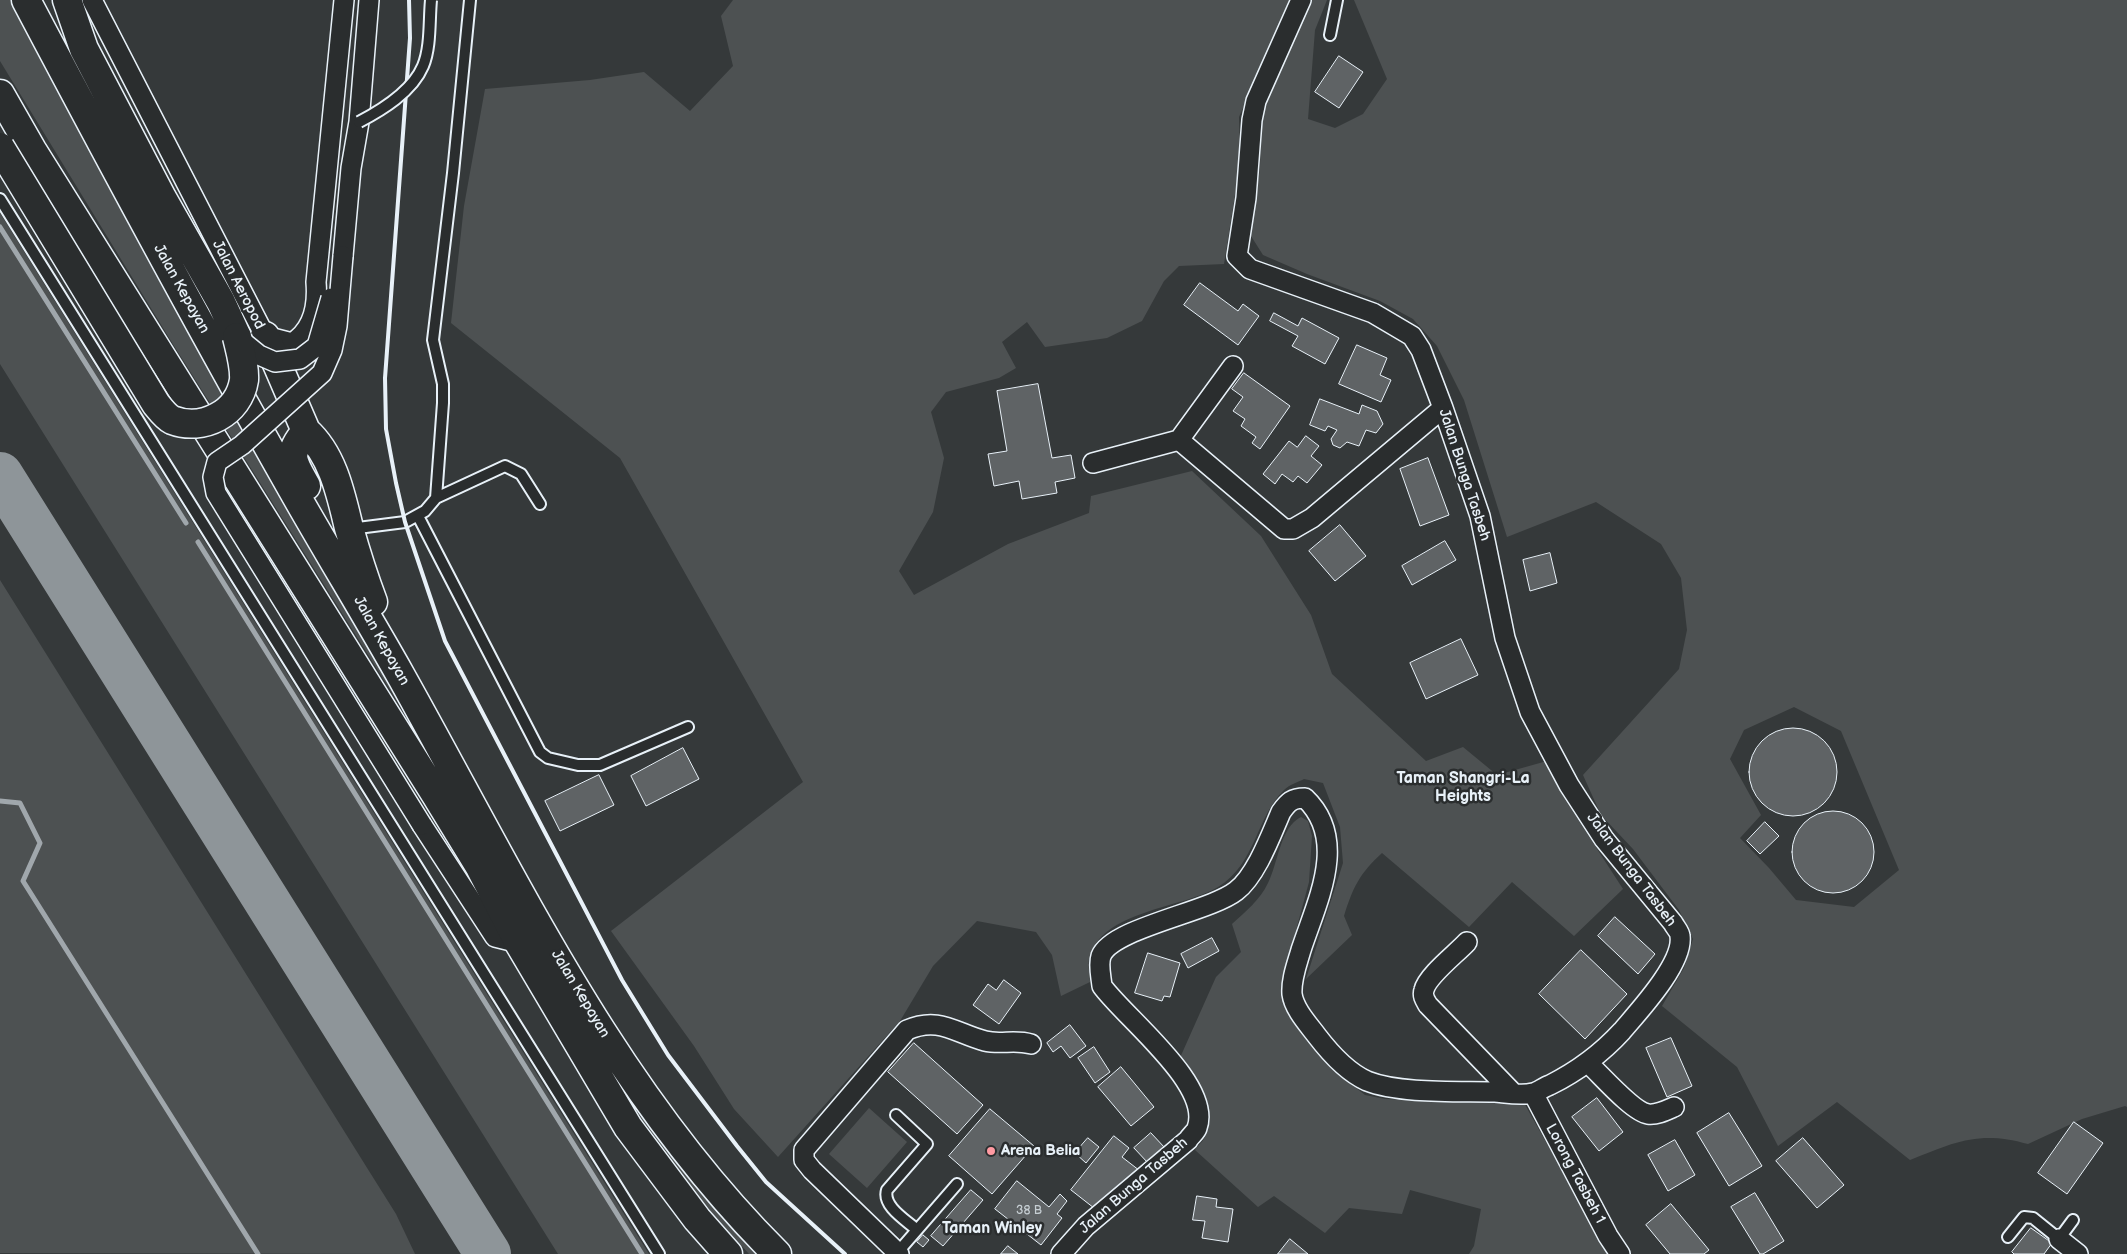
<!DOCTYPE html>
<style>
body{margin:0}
canvas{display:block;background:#35393a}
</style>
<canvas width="2127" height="1254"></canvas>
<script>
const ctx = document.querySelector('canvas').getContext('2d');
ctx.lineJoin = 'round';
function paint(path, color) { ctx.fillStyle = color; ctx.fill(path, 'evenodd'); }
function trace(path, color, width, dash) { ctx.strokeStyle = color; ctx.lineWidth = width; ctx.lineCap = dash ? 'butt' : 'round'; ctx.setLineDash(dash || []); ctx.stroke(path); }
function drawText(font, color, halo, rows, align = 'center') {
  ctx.font = font + ' "Balsamiq Sans",sans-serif'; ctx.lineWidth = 5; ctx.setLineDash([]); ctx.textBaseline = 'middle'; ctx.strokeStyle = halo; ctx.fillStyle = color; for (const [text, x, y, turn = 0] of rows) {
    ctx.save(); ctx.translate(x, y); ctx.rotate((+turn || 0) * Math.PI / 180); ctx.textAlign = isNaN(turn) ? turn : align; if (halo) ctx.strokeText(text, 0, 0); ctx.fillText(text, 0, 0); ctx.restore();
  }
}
const green = new Path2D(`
 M0,0H14L187,330L314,552L426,736L421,739L171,341L0,61Z
 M733,0H1290L1239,117L1240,163L1224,264L1179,266L1164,281L1142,321L1107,338L1045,347L1027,322L1002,342L1016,368L999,378L946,392L931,412L944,458L933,512L899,571L914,595L1008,544L1089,513L1091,496L1192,471L1261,536L1311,615L1332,674L1426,761L1463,747L1497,775L1547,761L1564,798L1623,889L1574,936L1512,882L1469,927L1382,853C1360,873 1353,887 1344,916L1352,935L1306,979L1343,863L1340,827L1323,783L1304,779C1298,782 1289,785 1284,790C1256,817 1256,864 1218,887C1181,909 1101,910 1089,959C1088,966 1090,975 1090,982L1061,996L1052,955L1036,932L977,921L933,966L900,1021L778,1157L734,1109L694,1046L611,931L803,782L620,458L451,323L464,206L485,89L590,80L644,72L690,111L733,66L721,16Z
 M1309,0H1327L1315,30L1308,119L1335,128L1363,114L1387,79L1354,0H2127V1107L2125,1106L2082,1119L2028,1144C1980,1130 1954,1142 1910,1160L1837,1102L1778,1146L1737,1067L1662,1006L1684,968L1693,939L1679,910L1633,849L1601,815L1583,775L1679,669L1687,630L1681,578L1661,544L1596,502L1507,537L1464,400L1437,346L1413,319L1380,301L1307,274L1263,255L1251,236L1260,167L1261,123L1267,100ZM1794,707L1841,731L1899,870L1854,907L1796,900L1769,868L1740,838L1761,815L1730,759L1744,730Z
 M0,213L649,1254H558L0,364Z
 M0,580L369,1171L396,1214L415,1254L0,1253Z
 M1301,817L1308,821L1312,836L1309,882L1284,975L1283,994L1289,1015L1315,1051L1337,1073L1365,1095L1385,1099L1524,1103L1609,1254H1469L1474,1246L1481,1209L1410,1190L1402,1214L1349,1208L1325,1233L1274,1196L1258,1207L1195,1150C1198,1145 1205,1140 1206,1134C1215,1106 1196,1080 1179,1060L1216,977L1241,952L1232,924C1245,912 1260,900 1268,883C1278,864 1280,827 1301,817Z
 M869,1108L907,1142L867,1188L829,1154Z
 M641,1116L694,1186L755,1254H749L691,1189L640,1119Z`);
const stream = new Path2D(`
 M0,227L186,523
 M198,542L642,1254
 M0,801L20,803L40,843L23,881L258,1254`);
const taxiway = new Path2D(`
 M0,475L488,1254`);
const building = new Path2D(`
 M1339,56L1363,72L1339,108L1315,92Z
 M1200,283L1238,311L1243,304L1259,316L1238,345L1184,305Z
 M1274,313L1298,326L1302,318L1339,338L1325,364L1292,346L1298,336L1270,321Z
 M1357,345L1387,358L1380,375L1391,380L1381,402L1339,384Z
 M1244,373L1290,406L1260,449L1252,443L1256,437L1241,426L1245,419L1233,411L1243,397L1232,389Z
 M1038,384L1052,458L1071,455L1075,478L1055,482L1057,493L1022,499L1019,481L994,486L988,454L1007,451L997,391Z
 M1320,399L1359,414L1362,405L1377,411L1383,424L1376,433L1366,430L1359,446L1347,442L1340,448L1333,445L1331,439L1337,430L1328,426L1325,431L1310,425Z
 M1306,436L1319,446L1311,456L1322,465L1307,483L1298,476L1293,482L1282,474L1275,484L1263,474L1289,441L1297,447Z
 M1428,458L1449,515L1420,526L1400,469Z
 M1340,525L1366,556L1335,581L1309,551Z
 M1445,541L1456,560L1412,585L1402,566Z
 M1550,553L1557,583L1530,591L1523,560Z
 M1461,639L1478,675L1426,699L1410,663Z
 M1749 772a44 44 0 1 1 88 0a44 44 0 1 1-88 0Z
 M683,748L699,779L646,806L631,776Z
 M599,775L614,805L560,831L545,801Z
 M1792 852a41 41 0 1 1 82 0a41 41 0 1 1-82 0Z
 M1765,822L1779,836L1760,854L1747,841Z
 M1615,917L1655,954L1638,974L1598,936Z
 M1212,938L1219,951L1188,968L1181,954Z
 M1581,950L1627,994L1585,1039L1539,994Z
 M1148,953L1180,963L1170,997L1164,996L1162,1001L1135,993Z
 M1004,980L1021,993L999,1024L973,1005L988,984L996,990Z
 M1070,1025L1086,1046L1070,1058L1061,1046L1053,1052L1047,1043Z
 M1671,1038L1692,1086L1667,1097L1646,1048Z
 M914,1043L983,1105L957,1134L888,1072Z
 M1094,1047L1110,1072L1095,1083L1078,1058Z
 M1121,1067L1154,1107L1131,1126L1098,1087Z
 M1597,1098L1623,1132L1599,1151L1572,1117Z
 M990,1109L1034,1146L992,1194L949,1156Z
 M1729,1113L1762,1166L1729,1186L1697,1133Z
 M2074,1122L2103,1143L2067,1194L2038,1173Z
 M1151,1133L1165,1148L1148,1163L1134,1148Z
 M1114,1136L1129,1148L1122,1157L1144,1174L1108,1219L1071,1190Z
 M1088,1138L1099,1147L1086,1163L1075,1153Z
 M1803,1138L1844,1185L1817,1208L1776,1161Z
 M1675,1140L1695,1175L1668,1191L1648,1155Z
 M1017,1181L1049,1207L1060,1194L1067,1201L1057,1214L1062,1218L1041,1245L995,1209Z
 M971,1190L983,1200L943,1246L931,1236Z
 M1755,1193L1784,1241L1763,1254H1760L1731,1207Z
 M1197,1196L1217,1199L1216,1207L1233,1209L1228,1242L1202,1238L1205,1221L1193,1220Z
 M1671,1204L1709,1250L1704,1254H1670L1646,1225Z
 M2031,1228L2052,1243L2044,1254H2014L2012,1252Z
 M923,1235L929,1240L923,1247L917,1242Z
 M1290,1239L1308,1254H1278Z
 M1008,1246L1018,1254H1001Z`);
const lane = new Path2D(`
 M1330,35L1337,0
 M0,199L659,1254
 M436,498L443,403V384L433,340L453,173L470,0
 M418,516L540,752L548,758L578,765H600L688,727
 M350,529L405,522L425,511L436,498L505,466L521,474L540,504
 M896,1115L927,1144L887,1190C882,1206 906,1220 917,1230
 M2008,1237L2024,1217L2033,1218L2059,1239L2073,1220
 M897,1253L957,1184`);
const street = new Path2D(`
 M92,0L265,336L292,343C313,330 318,306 316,282L344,0
 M343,256L351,168L359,122L369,0
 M1233,366L1179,440L1284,529H1293L1312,518L1443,408
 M1093,463L1179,440
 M422,825L495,937L519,943
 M1467,942C1457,953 1427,976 1424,990C1422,996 1425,1000 1428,1005L1513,1093
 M1589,1064C1601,1075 1633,1112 1648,1114C1657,1115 1665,1111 1674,1107
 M1533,1093L1608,1236L1620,1254
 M2059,1239L2078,1254
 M899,1254L812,1170L804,1160V1150L907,1030C939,1016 955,1033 985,1041C1001,1045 1014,1039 1031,1044
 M1061,1254L1086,1226L1188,1140C1190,1136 1196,1132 1197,1128C1213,1085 1125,1018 1102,986C1101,976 1098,965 1101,956C1112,928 1209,912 1236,891C1256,876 1271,835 1281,812C1288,802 1292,798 1305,798C1349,840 1317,901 1301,950C1297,964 1291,979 1292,994C1294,1009 1308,1024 1317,1036C1330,1053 1347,1072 1367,1081C1400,1094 1458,1091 1495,1092C1506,1093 1521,1096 1533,1093C1538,1092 1544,1087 1550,1085C1578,1071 1600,1055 1622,1031C1638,1012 1684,963 1680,936C1680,932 1675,927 1673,923L1604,839L1569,785L1530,712L1505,638L1480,516L1443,408L1421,350L1412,336L1373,313L1250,269L1237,256L1246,198L1252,120L1256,101L1301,0`);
const highway = new Path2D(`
 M26,0C112,163 199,325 290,485C326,549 365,612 401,676C513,876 612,1090 777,1254
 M67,0L84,49L162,198L221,302L237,337
 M0,94L32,150L436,795L480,867L519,943L628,1127L697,1219L728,1254
 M265,336L306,431C333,455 341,495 349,528C356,553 364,578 373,602
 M306,431C286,456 292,460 306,486`);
const rail = new Path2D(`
 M409,0L410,38L385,378L386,429L396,483L405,522L445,641L622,980L668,1055L737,1146L766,1182L845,1254`);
const laneBridge = new Path2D(`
 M359,122C382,110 412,92 423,66C431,47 429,21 431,0`);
const streetBridge = new Path2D(`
 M343,256L337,326L332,350L322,373L242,445L217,462L213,477L216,493L422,825
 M237,337L259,355L275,362L300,359L317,346L331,298`);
const highwayBridge = new Path2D(`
 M0,147L156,404C160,409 166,417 172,420C203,432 239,413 244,380C245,366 240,350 237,337`);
const markers = [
 [991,1151,5,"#ff9aa2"]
];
const numberNames = [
 ["38 B",1029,1211]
];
const streetNames = [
 ["Jalan Aeropod",238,285,63],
 ["Jalan Kepayan",181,289,61],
 ["Jalan Bunga Tasbeh",1464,475,72],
 ["Jalan Kepayan",381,641,61],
 ["Jalan Bunga Tasbeh",1631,870,53],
 ["Jalan Kepayan",580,994,59],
 ["Lorong Tasbeh 1",1575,1174,62],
 ["Jalan Bunga Tasbeh",1134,1186,-41]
];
const poiNames = [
 ["Arena Belia",1001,1151]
];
const neighbourhoodNames = [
 ["Taman Shangri-La",1463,779],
 ["Heights",1463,797],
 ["Taman Winley",992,1229]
];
paint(green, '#4d5152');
trace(stream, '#a0a7ac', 5);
trace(taxiway, '#8e9599', 46);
paint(building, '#5f6365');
trace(building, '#e8f1f8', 1);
trace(lane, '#e8f1f8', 14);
trace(street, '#e8f1f8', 22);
trace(highway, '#e8f1f8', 31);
trace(lane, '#2a2d2e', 10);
trace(street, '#2a2d2e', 19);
trace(highway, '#2a2d2e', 28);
trace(rail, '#e8f1f8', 4);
trace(laneBridge, '#e8f1f8', 14, []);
trace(streetBridge, '#e8f1f8', 22, []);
trace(highwayBridge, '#e8f1f8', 31, []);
trace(laneBridge, '#2a2d2e', 10);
trace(streetBridge, '#2a2d2e', 19);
trace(highwayBridge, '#2a2d2e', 28);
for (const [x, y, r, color] of markers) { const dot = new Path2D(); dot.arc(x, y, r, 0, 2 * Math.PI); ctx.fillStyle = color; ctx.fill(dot); trace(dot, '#2a2d2e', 2); }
drawText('12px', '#c6ced3', null, numberNames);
drawText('15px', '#e8f1f8', '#2a2d2e', streetNames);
drawText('bold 15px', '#e8f1f8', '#2a2d2e', poiNames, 'left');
drawText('bold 16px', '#e8f1f8', '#2a2d2e', neighbourhoodNames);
</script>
